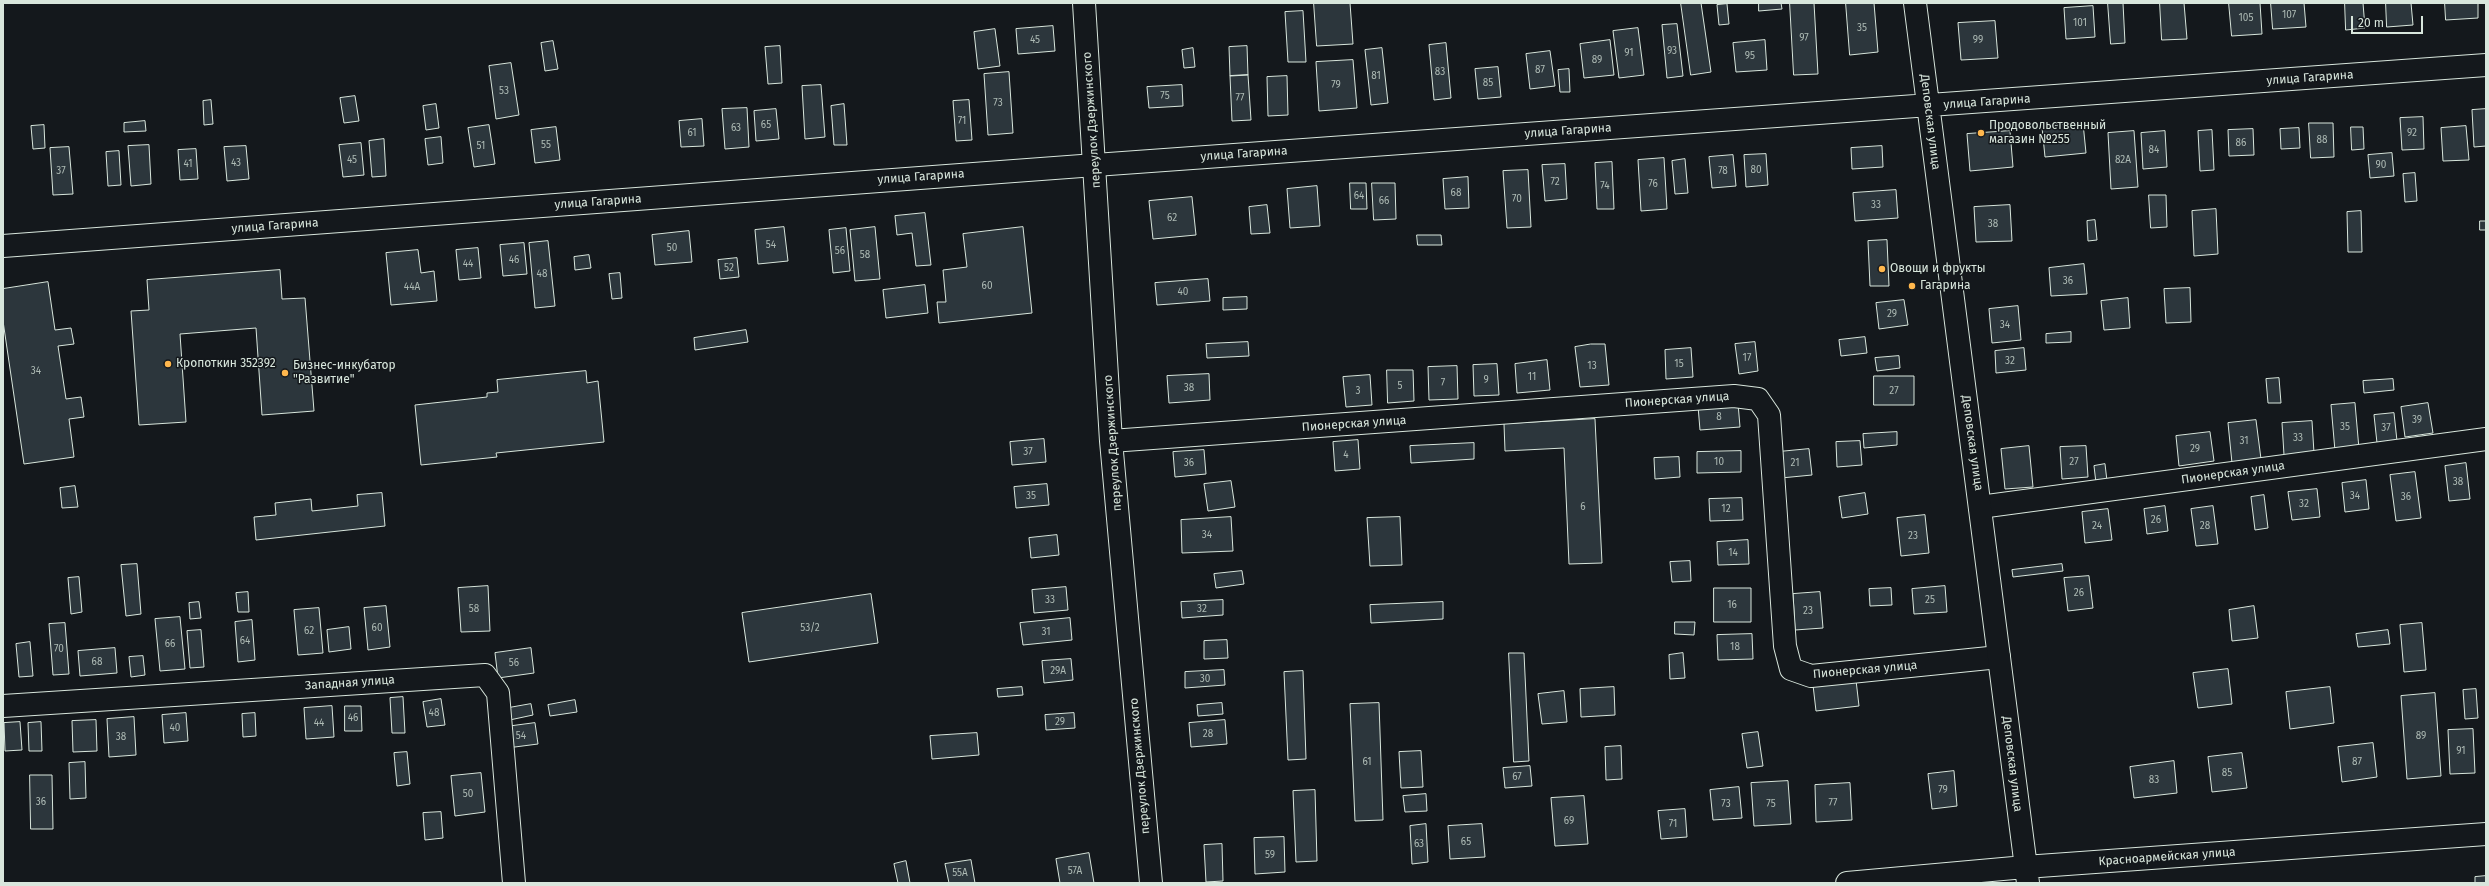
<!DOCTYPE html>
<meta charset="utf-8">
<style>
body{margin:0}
#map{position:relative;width:2489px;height:886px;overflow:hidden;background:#14181c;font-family:"Fira Sans",sans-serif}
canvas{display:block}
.frame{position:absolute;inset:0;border:4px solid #d8e6dc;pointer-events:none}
.scale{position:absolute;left:2351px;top:16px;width:72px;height:18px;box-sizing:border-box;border:2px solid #d8e6dc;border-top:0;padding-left:5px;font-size:12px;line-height:14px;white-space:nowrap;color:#d8e6dc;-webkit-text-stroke:3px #14181c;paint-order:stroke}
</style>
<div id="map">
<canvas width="2489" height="886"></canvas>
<div class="frame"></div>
<div class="scale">20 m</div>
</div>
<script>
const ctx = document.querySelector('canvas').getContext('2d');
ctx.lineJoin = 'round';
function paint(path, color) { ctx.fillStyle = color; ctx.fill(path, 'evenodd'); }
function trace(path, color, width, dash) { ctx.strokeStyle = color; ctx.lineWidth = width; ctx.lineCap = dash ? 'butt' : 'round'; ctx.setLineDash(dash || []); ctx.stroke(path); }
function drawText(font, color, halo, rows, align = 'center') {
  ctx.font = font + ' "Fira Sans",sans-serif'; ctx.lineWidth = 3; ctx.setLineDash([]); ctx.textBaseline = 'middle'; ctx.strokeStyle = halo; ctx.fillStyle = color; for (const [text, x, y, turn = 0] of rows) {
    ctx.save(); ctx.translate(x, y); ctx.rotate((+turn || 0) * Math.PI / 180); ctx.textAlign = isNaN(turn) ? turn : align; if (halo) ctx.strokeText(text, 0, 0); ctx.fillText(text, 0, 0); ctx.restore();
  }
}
const building = new Path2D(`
 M1314,3H1350L1353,44L1317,46Z
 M1681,3H1701L1711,72L1691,75Z
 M1759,3H1781L1782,9L1759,11Z
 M1790,3H1814L1818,74L1794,75Z
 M1846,3H1874L1878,52L1850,55Z
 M2108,3H2123L2125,43L2111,44Z
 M2160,3H2184L2187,39L2162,40Z
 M2229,3H2260L2262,34L2232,36Z
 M2271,3H2304L2306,27L2273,29Z
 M2345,3H2363L2365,28L2346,30Z
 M2386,3H2411L2413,25L2387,27Z
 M2445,3H2478V18L2446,20Z
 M1727,4L1729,24L1719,25L1717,5Z
 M2093,6L2095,37L2066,39L2064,8Z
 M1303,11L1306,62H1288L1285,12Z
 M1995,21L1998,58L1961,60L1958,23Z
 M1677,24L1683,76L1667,78L1662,25Z
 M1053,26L1055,51L1018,54L1016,29Z
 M1638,28L1644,75L1619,78L1613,31Z
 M995,29L1000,66L978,69L974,32Z
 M1610,40L1614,75L1584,78L1580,44Z
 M1765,40L1767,70L1736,72L1733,43Z
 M553,41L558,69L545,71L541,43Z
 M1446,43L1451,98L1434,100L1429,45Z
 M780,46L782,83L768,84L765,47Z
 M1247,46L1248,75L1230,76L1229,47Z
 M1193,48L1195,67L1184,68L1182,50Z
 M1382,48L1388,103L1371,105L1365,50Z
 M1550,51L1555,86L1530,89L1526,54Z
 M1353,60L1357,108L1319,111L1316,62Z
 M511,63L519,115L496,119L489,66Z
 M1498,67L1501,97L1478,99L1475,69Z
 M1569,69L1570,92H1560L1558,70Z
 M1009,72L1013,133L988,135L984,74Z
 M1248,75L1251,120L1232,121L1230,76Z
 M1287,76L1288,115L1268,116L1267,77Z
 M821,85L825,137L805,139L802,86Z
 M1182,85L1183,106L1149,108L1147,87Z
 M355,96L359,121L344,123L340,98Z
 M211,100L213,124L204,125L203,101Z
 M969,100L972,140L956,141L953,101Z
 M436,104L439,128L426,130L423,106Z
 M844,104L847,145H834L831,106Z
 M747,108L749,147L725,149L722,109Z
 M776,109L779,139L756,141L754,111Z
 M2486,109V146L2474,147L2472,110Z
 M2423,117L2424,149L2402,150L2400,118Z
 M702,119L704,146L681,147L679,121Z
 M145,121L146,131L124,132V123Z
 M2083,123L2086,153L2045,157L2042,127Z
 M2309,123H2333L2334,157L2311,158Z
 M44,125L45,148L33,149L31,126Z
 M489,125L495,164L474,167L468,128Z
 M2466,126L2469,160L2443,161L2441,128Z
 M556,127L560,160L535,163L531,130Z
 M2351,127H2363L2364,149L2352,150Z
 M2299,128L2300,148L2281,149L2280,129Z
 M2253,129L2254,155L2229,156L2228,130Z
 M2212,130L2214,170L2200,171L2198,131Z
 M2010,131L2013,167L1970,171L1967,134Z
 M2134,131L2138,187L2111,189L2108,133Z
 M2165,131L2167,167L2143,169L2141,133Z
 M441,137L443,163L428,165L425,139Z
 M384,139L386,176L372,177L369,141Z
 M361,143L364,175L343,177L339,145Z
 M149,145L151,184L131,186L128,146Z
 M246,146L249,179L227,181L224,147Z
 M1882,146L1883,167L1852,169L1851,148Z
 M69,147L73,194L53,195L50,148Z
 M196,149L198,179L180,180L178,150Z
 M119,151L121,185L108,186L106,152Z
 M2392,153L2394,176L2370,178L2368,155Z
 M1766,154L1768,185L1746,187L1744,155Z
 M1733,155L1736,186L1712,188L1709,157Z
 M1664,158L1667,209L1641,211L1638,160Z
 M1685,159L1688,193L1675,194L1672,161Z
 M1612,162L1614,209H1597L1595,163Z
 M1565,164L1567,199L1545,201L1542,165Z
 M1528,170L1531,227L1507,228L1503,171Z
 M2415,173L2417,201L2405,202L2403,174Z
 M1468,177L1469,208L1445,209L1443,179Z
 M1350,183H1366L1367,209H1351Z
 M1372,183H1395L1396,219L1374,220Z
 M1317,186L1320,226L1290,228L1287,189Z
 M1896,190L1898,218L1855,221L1853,193Z
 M2149,195H2166L2167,227L2151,228Z
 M1192,197L1196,235L1153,239L1149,201Z
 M1267,205L1270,233L1251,234L1249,207Z
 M2010,205L2012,241L1976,242L1974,207Z
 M2216,209L2218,254L2194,256L2192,211Z
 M2361,211L2362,252H2348L2347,212Z
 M925,213L931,265L916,266L912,233L897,235L895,216Z
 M2095,220L2097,240L2088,241L2087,221Z
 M2480,221H2486V230H2480Z
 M784,227L788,261L758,264L755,230Z
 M875,227L880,279L855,281L850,230Z
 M1023,227L1032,313L939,323L937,302H946L943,270L967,267L963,234Z
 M846,228L850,271L833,273L829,230Z
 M689,231L692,262L655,265L652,235Z
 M1417,235H1441L1442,245H1418Z
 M1887,240L1889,286H1870L1868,241Z
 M548,241L555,306L535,308L529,243Z
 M524,243L527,274L503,276L500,245Z
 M478,248L481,278L459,280L456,250Z
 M418,250L421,273L434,271L437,301L391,305L386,253Z
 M589,255L591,268L575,270L574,257Z
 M737,258L739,277L720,279L718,260Z
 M2084,264L2087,294L2051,296L2049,268Z
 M280,270L282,299L305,298L314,411L262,415L256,328L180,334L186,422L139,425L131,311L149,310L147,280Z
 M620,273L622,298L612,299L609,274Z
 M1208,279L1210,301L1157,305L1155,283Z
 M48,282L55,330L71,328L74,344L58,346L66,399L81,397L84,417L69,419L74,457L24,464L3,321V289Z
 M925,285L928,313L886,318L883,290Z
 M2190,288L2191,322L2166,323L2164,289Z
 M1247,297V309L1223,310V298Z
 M2128,298L2130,328L2104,330L2101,301Z
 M1904,300L1908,325L1879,329L1876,303Z
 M2018,306L2021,340L1992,343L1989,309Z
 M746,330L748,342L695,350L694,338Z
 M2071,332V342L2046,343V334Z
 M1865,337L1867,353L1841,356L1839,340Z
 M1248,342L1249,356L1207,358L1206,344Z
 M1755,342L1758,371L1739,374L1735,344Z
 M1591,344H1605L1609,385L1580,387L1575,347Z
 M1691,348L1693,377L1666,379L1665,350Z
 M2024,348L2026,370L1996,373L1995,351Z
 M1899,356L1900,368L1877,371L1875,358Z
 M1547,360L1550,390L1517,393L1515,364Z
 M1497,364L1499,395L1474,396L1473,365Z
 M1457,366L1458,399L1429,400L1428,367Z
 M1387,370H1413L1414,401L1388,403Z
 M586,371L587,383L598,381L604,442L496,453L497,457L421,465L415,405L487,397V393L498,392L497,380Z
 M1209,374L1210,400L1169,403L1167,376Z
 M1370,375L1372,405L1346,407L1343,377Z
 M1874,376H1914V405H1874Z
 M2279,378L2281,403H2268L2266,379Z
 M2393,379L2394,390L2364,393L2363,381Z
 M1738,403L1740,427L1700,430L1698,406Z
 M2355,403L2359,449L2335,451L2331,405Z
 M2428,403L2433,433L2405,437L2401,407Z
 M2394,413L2397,441L2377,443L2374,415Z
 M1595,419L1602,563L1569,564L1564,448L1505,451L1504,424Z
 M2256,420L2261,459L2232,463L2228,423Z
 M2312,421L2314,453L2284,455L2282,423Z
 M1897,432V445L1864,448L1863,434Z
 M2210,432L2214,461L2179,466L2176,436Z
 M1044,439L1046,462L1012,465L1010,442Z
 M1358,440L1360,469L1335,471L1333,442Z
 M1860,441L1862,465L1837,467L1836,442Z
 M1474,443V459L1411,463L1410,446Z
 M2029,446L2033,487L2005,489L2001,449Z
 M2086,446L2088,477L2062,479L2060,447Z
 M1809,449L1812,475L1781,478L1778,452Z
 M1204,450L1206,474L1175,477L1173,452Z
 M1741,451V472L1697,473V452Z
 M1679,457L1680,477L1655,479L1654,458Z
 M2466,463L2470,499L2449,501L2445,466Z
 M2105,464L2107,481L2096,483L2094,466Z
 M2415,472L2421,518L2396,521L2390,475Z
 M2366,480L2369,509L2345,512L2342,483Z
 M1231,481L1235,507L1208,511L1204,484Z
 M1047,484L1049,505L1016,508L1014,487Z
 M75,486L78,507L62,508L60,488Z
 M2317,489L2320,517L2292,520L2288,492Z
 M382,493L385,526L256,540L254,517L276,515L275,503L311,499L312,511L358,506L357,495Z
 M1865,493L1868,514L1842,518L1839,497Z
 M2264,495L2268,528L2255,530L2251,497Z
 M1742,498L1743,520L1710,521L1709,499Z
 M2165,506L2168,531L2147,534L2144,509Z
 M2213,506L2218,544L2196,546L2191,509Z
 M2108,509L2112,540L2085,543L2082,512Z
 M1925,515L1929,553L1901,556L1897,518Z
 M1231,517L1233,551L1182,553L1181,520Z
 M1400,517L1402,565L1370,566L1367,518Z
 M1057,535L1059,555L1031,558L1029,538Z
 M1748,540L1749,564L1718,565L1717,542Z
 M1690,561L1691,581L1672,582L1670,562Z
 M137,564L141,614L126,616L121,565Z
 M2062,564L2063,571L2013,577L2012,570Z
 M1242,571L1244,584L1216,588L1214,574Z
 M2089,576L2093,608L2068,611L2064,578Z
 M79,577L82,612L71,614L68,578Z
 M488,586L490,631L461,632L458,588Z
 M1945,586L1947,612L1914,614L1912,589Z
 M1066,587L1068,610L1034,613L1032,590Z
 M1714,588H1751V622H1714Z
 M1891,588L1892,605L1870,606L1869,589Z
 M248,592L249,612H238L236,593Z
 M1820,592L1823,628L1795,630L1793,594Z
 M871,594L878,643L749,662L742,613Z
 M1223,600V615L1182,618L1181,602Z
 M199,602L201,618L190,619L189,603Z
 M1443,602V619L1371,623L1370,605Z
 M386,606L390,647L368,650L364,608Z
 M2254,606L2258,638L2232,641L2229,610Z
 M319,608L323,653L298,655L294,610Z
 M180,617L185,669L160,671L155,619Z
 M1070,618L1072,640L1023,645L1020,623Z
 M252,620L255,660L238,662L235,622Z
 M1675,622H1695L1694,635L1675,634Z
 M65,623L69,674L53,675L49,624Z
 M2422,623L2426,670L2404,672L2400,625Z
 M349,627L351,649L329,652L327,630Z
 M201,630L204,667L190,668L187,631Z
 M2388,630L2390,644L2358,647L2356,634Z
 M1752,634L1753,659L1718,660L1717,635Z
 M1227,640L1228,658L1204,659V641Z
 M30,642L33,676L19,677L16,644Z
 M115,648L117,673L80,676L78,651Z
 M531,648L534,673L498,678L495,653Z
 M1509,653H1524L1529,761L1514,762Z
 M1683,653L1685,678L1670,679L1669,655Z
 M143,656L145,675L131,677L129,657Z
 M1071,659L1073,680L1044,683L1042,661Z
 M2228,669L2232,704L2198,708L2193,673Z
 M1224,670L1225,685L1185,688V672Z
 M1303,671L1306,759L1288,760L1284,672Z
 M1856,680L1859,706L1816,711L1813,685Z
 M1022,687L1023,695L998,697L997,689Z
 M1614,687L1615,715L1581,717L1580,689Z
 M2330,687L2334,723L2290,729L2286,692Z
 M2476,689L2478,718L2465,719L2463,690Z
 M1564,691L1567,722L1542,724L1538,694Z
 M2435,693L2441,776L2407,779L2401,696Z
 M403,697L405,733H392L390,698Z
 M441,699L445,725L427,727L423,702Z
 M575,700L577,712L550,716L548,705Z
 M1222,703L1223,714L1198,716L1197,705Z
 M1379,703L1383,820L1355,821L1350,704Z
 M531,704L533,715L505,721L503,709Z
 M332,706L334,737L306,739L304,708Z
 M345,706H361L362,731H345Z
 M186,713L188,741L164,743L162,715Z
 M255,713L256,736L243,737L242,714Z
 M1074,713L1075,728L1046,730L1045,715Z
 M134,717L136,755L109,757L107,719Z
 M96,720L97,751L73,752L72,721Z
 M1225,720L1227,744L1191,747L1189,723Z
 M20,722L22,750L5,751L4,723Z
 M41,722L42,751H29L28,723Z
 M535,723L538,744L507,748L505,727Z
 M2473,729L2475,773L2450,774L2448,730Z
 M1758,732L1763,766L1747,768L1742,734Z
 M977,733L979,755L932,759L930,736Z
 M2373,743L2377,777L2342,782L2338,747Z
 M1621,746L1622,779L1606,780L1605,747Z
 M1421,751L1423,787L1401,788L1399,752Z
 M407,752L410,784L397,786L394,753Z
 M2242,753L2247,788L2212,792L2208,757Z
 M2174,761L2177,793L2134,798L2130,767Z
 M85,762L86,798L70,799L69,763Z
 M1530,766L1532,786L1505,788L1503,768Z
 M1954,771L1957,806L1932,809L1928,774Z
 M481,773L485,812L455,816L451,776Z
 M30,775H52L53,829H31Z
 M1788,781L1791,824L1754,826L1751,783Z
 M1850,783L1852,820L1816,822L1815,785Z
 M1739,787L1742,818L1713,820L1710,790Z
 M1315,790L1317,861L1296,862L1293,791Z
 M1426,794L1427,811L1405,812L1403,796Z
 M1584,796L1588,844L1555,846L1551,798Z
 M1685,809L1687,837L1661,839L1658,811Z
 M441,812L443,838L425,840L423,813Z
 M1426,824L1428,862L1412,864L1410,826Z
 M1482,824L1485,857L1450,859L1448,826Z
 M1284,837L1285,872L1255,874L1254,838Z
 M1222,844L1223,881L1206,882L1204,845Z
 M1089,853L1094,883H1060L1056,859Z
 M971,860L975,883H949L945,864Z
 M906,861L910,883H898L894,864Z
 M2486,876V883H2475V877Z`);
const street = new Path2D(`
 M1084,3L1111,441L1151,883
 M1111,441L1734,396L1758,399L1769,415L1785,646L1791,669L1811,676L1999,657
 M1980,507L2486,439
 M3,706L485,675L498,693L514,883`);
const secondary = new Path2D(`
 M1915,3L2028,883
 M3,246L1095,165L2486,65
 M1847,883L2025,867L2486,834`);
const markers = [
 [1981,133,4,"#ffb74d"],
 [1882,269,4,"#ffb74d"],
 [1912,286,4,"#ffb74d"],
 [168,364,4,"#ffb74d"],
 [285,373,4,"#ffb74d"]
];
const numberNames = [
 ["107",2289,15],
 ["105",2246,18],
 ["101",2080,23],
 ["35",1862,28],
 ["97",1804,38],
 ["45",1035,40],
 ["99",1978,40],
 ["93",1672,51],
 ["91",1629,53],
 ["95",1750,56],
 ["89",1597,60],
 ["87",1540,70],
 ["83",1440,72],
 ["81",1376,76],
 ["85",1488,83],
 ["79",1336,85],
 ["53",504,91],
 ["75",1165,96],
 ["77",1240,98],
 ["73",998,103],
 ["71",962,121],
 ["65",766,125],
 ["63",736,128],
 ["61",692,133],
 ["92",2412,133],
 ["88",2322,140],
 ["86",2241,143],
 ["55",546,145],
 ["51",481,146],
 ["84",2154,150],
 ["45",352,160],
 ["82А",2123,160],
 ["43",236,163],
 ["41",188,164],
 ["90",2381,165],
 ["80",1756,170],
 ["37",61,171],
 ["78",1723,171],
 ["72",1555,182],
 ["76",1653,184],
 ["74",1605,186],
 ["68",1456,193],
 ["64",1359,196],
 ["70",1517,199],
 ["66",1384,201],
 ["33",1876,205],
 ["62",1172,218],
 ["38",1993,224],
 ["54",771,245],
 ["50",672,248],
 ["56",840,251],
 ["58",865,255],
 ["46",514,260],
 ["44",468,264],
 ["52",729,268],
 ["48",542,274],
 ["36",2068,281],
 ["60",987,286],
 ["44А",412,287],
 ["40",1183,292],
 ["29",1892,314],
 ["34",2005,325],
 ["17",1747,358],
 ["32",2010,361],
 ["15",1679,364],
 ["13",1592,366],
 ["34",36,371],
 ["11",1532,377],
 ["9",1486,380],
 ["7",1443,383],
 ["5",1400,386],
 ["38",1189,388],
 ["3",1358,391],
 ["27",1894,391],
 ["8",1719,417],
 ["39",2417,420],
 ["35",2345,427],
 ["37",2386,428],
 ["33",2298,438],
 ["31",2244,441],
 ["29",2195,449],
 ["37",1028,452],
 ["4",1346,455],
 ["10",1719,462],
 ["27",2074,462],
 ["36",1189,463],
 ["21",1795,463],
 ["38",2458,482],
 ["35",1031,496],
 ["34",2355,496],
 ["36",2406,497],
 ["32",2304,504],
 ["6",1583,507],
 ["12",1726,509],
 ["26",2156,520],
 ["24",2097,526],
 ["28",2205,526],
 ["34",1207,535],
 ["23",1913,536],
 ["14",1733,553],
 ["26",2079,593],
 ["33",1050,600],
 ["25",1930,600],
 ["16",1732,605],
 ["58",474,609],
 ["32",1202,609],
 ["23",1808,611],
 ["60",377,628],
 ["53/2",810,628],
 ["62",309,631],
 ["31",1046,632],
 ["64",245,641],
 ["66",170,644],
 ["18",1735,647],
 ["70",59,649],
 ["68",97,662],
 ["56",514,663],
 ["29А",1058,671],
 ["30",1205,679],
 ["48",434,713],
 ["46",353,718],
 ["29",1060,722],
 ["44",319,723],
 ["40",175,728],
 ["28",1208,734],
 ["54",521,736],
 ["89",2421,736],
 ["38",121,737],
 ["91",2461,751],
 ["61",1367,762],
 ["87",2357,762],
 ["85",2227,773],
 ["67",1517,777],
 ["83",2154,780],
 ["79",1943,790],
 ["50",468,794],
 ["36",41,802],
 ["77",1833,803],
 ["73",1726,804],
 ["75",1771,804],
 ["69",1569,821],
 ["71",1673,824],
 ["65",1466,842],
 ["63",1419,844],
 ["59",1270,855],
 ["57А",1075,871],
 ["55А",960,873]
];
const streetNames = [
 ["улица Гагарина",2310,78,-4],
 ["улица Гагарина",1987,102,-4],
 ["переулок Дзержинского",1092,120,-94],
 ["Деповская улица",1930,122,83],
 ["улица Гагарина",1568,131,-4],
 ["улица Гагарина",1244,154,-4],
 ["улица Гагарина",921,177,-4],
 ["улица Гагарина",598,202,-4],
 ["улица Гагарина",275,226,-4],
 ["Пионерская улица",1677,400,-4],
 ["Пионерская улица",1354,424,-4],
 ["переулок Дзержинского",1113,443,-94],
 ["Деповская улица",1972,443,82],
 ["Пионерская улица",2233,473,-8],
 ["Пионерская улица",1865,670,-5],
 ["Западная улица",350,683,-4],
 ["Деповская улица",2012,764,83],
 ["переулок Дзержинского",1140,766,-95],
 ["Красноармейская улица",2167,857,-4]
];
const poiNames = [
 ["Продовольственный",1989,126],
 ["магазин №255",1989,140],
 ["Овощи и фрукты",1890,269],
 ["Гагарина",1920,286],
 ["Кропоткин 352392",176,364],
 ["Бизнес-инкубатор",293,366],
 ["\"Развитие\"",293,380]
];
paint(building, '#2c363c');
trace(building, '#d8e6dc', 1);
trace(street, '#d8e6dc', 24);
trace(secondary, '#d8e6dc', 24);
trace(street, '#14181c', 22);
trace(secondary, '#14181c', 22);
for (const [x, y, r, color] of markers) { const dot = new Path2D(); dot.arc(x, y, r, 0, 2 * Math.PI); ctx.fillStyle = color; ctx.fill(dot); trace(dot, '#14181c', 1.5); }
drawText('10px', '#adbab4', null, numberNames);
drawText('12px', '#d8e6dc', '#14181c', streetNames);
drawText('12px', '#d8e6dc', '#14181c', poiNames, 'left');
</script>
